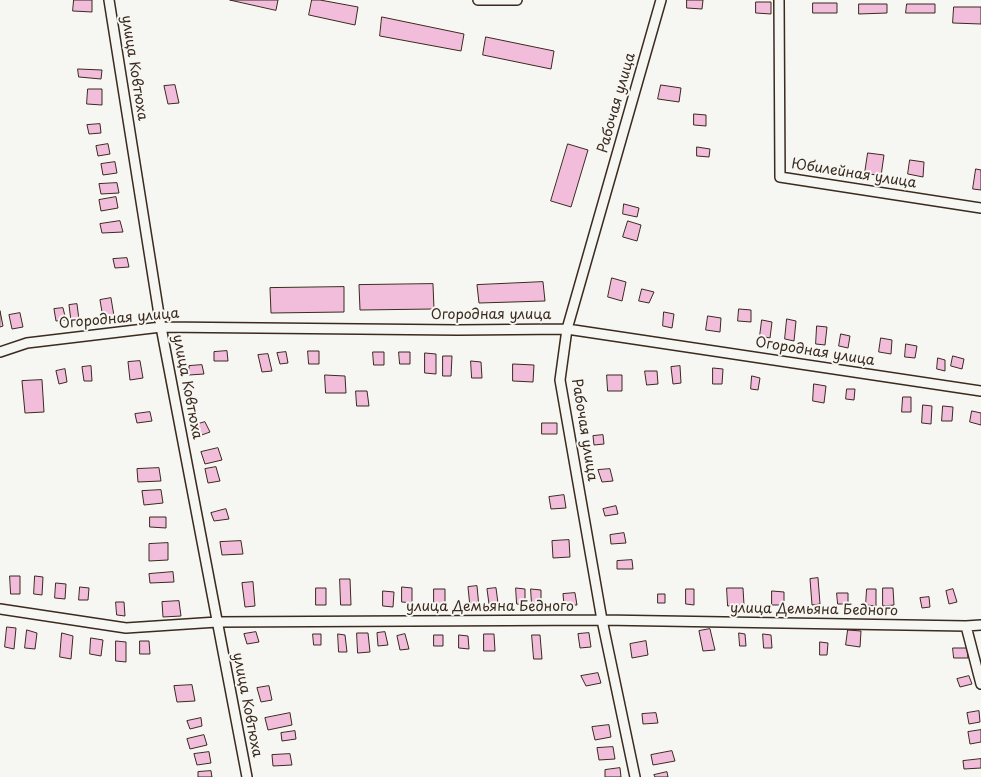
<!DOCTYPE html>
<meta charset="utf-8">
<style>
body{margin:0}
canvas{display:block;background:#f6f6f2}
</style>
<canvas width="981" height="777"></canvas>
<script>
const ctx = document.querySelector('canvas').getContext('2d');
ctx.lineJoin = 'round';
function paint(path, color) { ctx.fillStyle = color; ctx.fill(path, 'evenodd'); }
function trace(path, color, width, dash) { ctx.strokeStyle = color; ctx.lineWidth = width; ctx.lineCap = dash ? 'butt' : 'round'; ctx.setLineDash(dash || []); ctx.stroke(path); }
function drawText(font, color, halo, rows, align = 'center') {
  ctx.font = font + ' "Playpen Sans",sans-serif'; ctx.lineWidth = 4; ctx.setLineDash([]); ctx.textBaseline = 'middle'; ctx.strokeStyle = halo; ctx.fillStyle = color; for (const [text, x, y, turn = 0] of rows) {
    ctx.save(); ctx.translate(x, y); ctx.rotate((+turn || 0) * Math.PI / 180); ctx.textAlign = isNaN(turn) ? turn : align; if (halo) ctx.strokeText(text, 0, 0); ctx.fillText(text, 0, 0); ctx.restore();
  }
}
const building = new Path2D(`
 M74,0H92V12L73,11Z
 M230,0H278L276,10Z
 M312,0H320L358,7L355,25L309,15Z
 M687,0H703L702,9L687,8Z
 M756,2H771V14L756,13Z
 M813,3H837V13H813Z
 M859,4H887V13L859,14Z
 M907,4H935V13H906Z
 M954,7H981V24L953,23Z
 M382,17L464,34L461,51L380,36Z
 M486,37L554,51L551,69L483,55Z
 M78,69L102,70L101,79L79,77Z
 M175,85L179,103L168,104L164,86Z
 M661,85L681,88L679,102L658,99Z
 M88,89H102V105L87,104Z
 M694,114L706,115V126L694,125Z
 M100,124L101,133L89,134L87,125Z
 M108,144L110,154L98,156L96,146Z
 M568,144L588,150L571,207L551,201Z
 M697,147L710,149L709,157L697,156Z
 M868,153L884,155L881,176L865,173Z
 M910,160L924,162L923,177L908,174Z
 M115,162L117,173L103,175L101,164Z
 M976,169L981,170V190L973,189Z
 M117,183L119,193L101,194L99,184Z
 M116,197L118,208L101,211L99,200Z
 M624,204L639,208L637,217L623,214Z
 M120,221L123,232L102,233L100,224Z
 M628,221L641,225L637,241L623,237Z
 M127,258L129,267L115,268L113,259Z
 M612,278L626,282L622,301L608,297Z
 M543,282L545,301L479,303L477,285Z
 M433,284L434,309L360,310L359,285Z
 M344,287V312L271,313L270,288Z
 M642,289L654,292L649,303L639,301Z
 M111,298L114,316L103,318L100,300Z
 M77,304L79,320L71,321L69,305Z
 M63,308L66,320L56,321L54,309Z
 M739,309L751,310V322L738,321Z
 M0,311L3,326L0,327Z
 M664,312L674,314L672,328L663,326Z
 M20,313L23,327L12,329L9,315Z
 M708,316L721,318L720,332L706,330Z
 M787,319L796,321L794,341L785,339Z
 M762,320L772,322L770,338L760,336Z
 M817,326L827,327L825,345L816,344Z
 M841,334L850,336L848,348L839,346Z
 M881,338L892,340L891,354L879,352Z
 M906,344L917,346L915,358L905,357Z
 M227,351L228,361H214V352Z
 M308,351H319V364H309Z
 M286,352L288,363L280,364L277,353Z
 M373,352H384V365H374Z
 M399,352H410V364H400Z
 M425,353L436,354V374L425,373Z
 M268,354L272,371L262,372L258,355Z
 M443,356H452L451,376H443Z
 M953,356L964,359L962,369L951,366Z
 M938,358L945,360V371L937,369Z
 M140,361L143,378L130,380L128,362Z
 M471,361L481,362L482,378H472Z
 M513,364L534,365L533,382L513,381Z
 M202,365L204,374L189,375V366Z
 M91,366L92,381H84L82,367Z
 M680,366L681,383L673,384L671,367Z
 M713,368L723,369L722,384H713Z
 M65,369L67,382L59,384L56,371Z
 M645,371H657L658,384L647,385Z
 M325,375L345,376L346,393H326Z
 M607,375H622V391H608Z
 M752,376L760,378L758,390L751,389Z
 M42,380L44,412L25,413L22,381Z
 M814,384L826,386L824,403L813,401Z
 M847,389H855L854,400L846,399Z
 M356,391H367L369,406H357Z
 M903,397H911V412H902Z
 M923,405L932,406L931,424L922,423Z
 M943,406L953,407L952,421H942Z
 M972,411L981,413V425L970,422Z
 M150,412L152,421L137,423L135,414Z
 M205,422L210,432L199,436L195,425Z
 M542,423H557V434H542Z
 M603,435L604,444L594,445L593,436Z
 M218,448L222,460L205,464L201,452Z
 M216,467L220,481L208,483L205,469Z
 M159,468L161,481L138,482L137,469Z
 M610,469L613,481L602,482L598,470Z
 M161,490L163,503L144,505L142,491Z
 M564,495L566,508L551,509L549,497Z
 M616,506L618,514L605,516L603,509Z
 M226,509L229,519L214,521L211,513Z
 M150,517H166V528L150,527Z
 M624,533L626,543L611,544L610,535Z
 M569,540L570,557L553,558L552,541Z
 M241,541L243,554L222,555L220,542Z
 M168,543V560L149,561V544Z
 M632,560L633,569H617V561Z
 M173,572L174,582L150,583L149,574Z
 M10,576H20V594H11Z
 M35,576L43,577L42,595L34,594Z
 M818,578L820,604L812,605L810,579Z
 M340,579H350L351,605H341Z
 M253,582L255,606L245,607L242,583Z
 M56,583L66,584L65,599L55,598Z
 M477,586L479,607H470L468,587Z
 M80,587L89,588L88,600H79Z
 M402,587L412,588V603L402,602Z
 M316,588H326V605H316Z
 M496,588L498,603L489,604L487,589Z
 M516,588L525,589V605L517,604Z
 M727,588H743L744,605L728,606Z
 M883,588H893L894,605L883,606Z
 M434,589H445V606L434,605Z
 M531,589L541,590V605H532Z
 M686,589H694V605L686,604Z
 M867,589H876V606L866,605Z
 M953,589L957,602L949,604L946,591Z
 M383,591L394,592L393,607L383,606Z
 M772,591L784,592V605H772Z
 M575,593L577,605H564L563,594Z
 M837,593H848V604H838Z
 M658,594H665V603H658Z
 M929,597L930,607L922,608L920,598Z
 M179,601L181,616L163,617L162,602Z
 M116,602H124L125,616L117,615Z
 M7,627L16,628L14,649L5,647Z
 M710,629L715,650L703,651L699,631Z
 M27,630L37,633L35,649L25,648Z
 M848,630L861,631L860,647L846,645Z
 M256,632L259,642L247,644L244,634Z
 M385,632L388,645L378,646L377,633Z
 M62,633L73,636L71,659L60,657Z
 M357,633H368L370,652L358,653Z
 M589,633L591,647L580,648L578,634Z
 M739,633L745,634L746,646H740Z
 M313,634H321V645H314Z
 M338,634L345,635L347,652H339Z
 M405,634L409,649L400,650L397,636Z
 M484,634H494L495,651H484Z
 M763,634L771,635L772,648H764Z
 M434,635H443V646H434Z
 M459,635L468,636L469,649L459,648Z
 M532,635H540L542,659H534Z
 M91,638L103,640L101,656L90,654Z
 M116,641L126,642V662L116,661Z
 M140,641H149L150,654H140Z
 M646,641L648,655L632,658L630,644Z
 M820,642L828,643L827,655H820Z
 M953,648H967L968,658H954Z
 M598,673L601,683L586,686L581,676Z
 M969,676L972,684L960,687L957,679Z
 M192,685L195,701L177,702L174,686Z
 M269,686L272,700L261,702L257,688Z
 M979,711L980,722L969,724L967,713Z
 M290,713L292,725L268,730L265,718Z
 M656,713L658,723L643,724L642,714Z
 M201,718L202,726L190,729L187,721Z
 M609,725L611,737L595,740L592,727Z
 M981,730V742L970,744L968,732Z
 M295,731L296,739L282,741L281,733Z
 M204,735L207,745L190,749L187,739Z
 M613,747L615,759L599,760L597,748Z
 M672,751L675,761L653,765L651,755Z
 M209,752L211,763L197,765L194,754Z
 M290,754L292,765L273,766L272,755Z
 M981,759V768L964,769L963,761Z
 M620,768L621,777H605V770Z
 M211,771L212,777H198V772Z
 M667,772L668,777H655L654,775Z`);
const street = new Path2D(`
 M109,0L161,327L247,777
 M478,0H517
 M779,0L780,177L981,208
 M0,352L27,343L161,327L458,330L567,329L981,391
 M0,609L126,628L217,622L602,620L966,626L981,625
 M966,626L981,684
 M635,777L602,620L560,380L567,329L661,0`);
const streetNames = [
 ["улица Ковтюха",134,68,81],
 ["Рабочая улица",617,103,-74],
 ["Юбилейная улица",854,174,9],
 ["Огородная улица",491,315],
 ["Огородная улица",119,319,-5],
 ["Огородная улица",815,352,9],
 ["улица Ковтюха",187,387,79],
 ["Рабочая улица",584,430,81],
 ["улица Демьяна Бедного",490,607],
 ["улица Демьяна Бедного",814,610,1],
 ["улица Ковтюха",247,705,79]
];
paint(building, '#f1bddb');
trace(building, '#3b2a1e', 1);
trace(street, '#3b2a1e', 12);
trace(street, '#f6f6f2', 9);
drawText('14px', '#3b2a1e', '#f6f6f2', streetNames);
</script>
